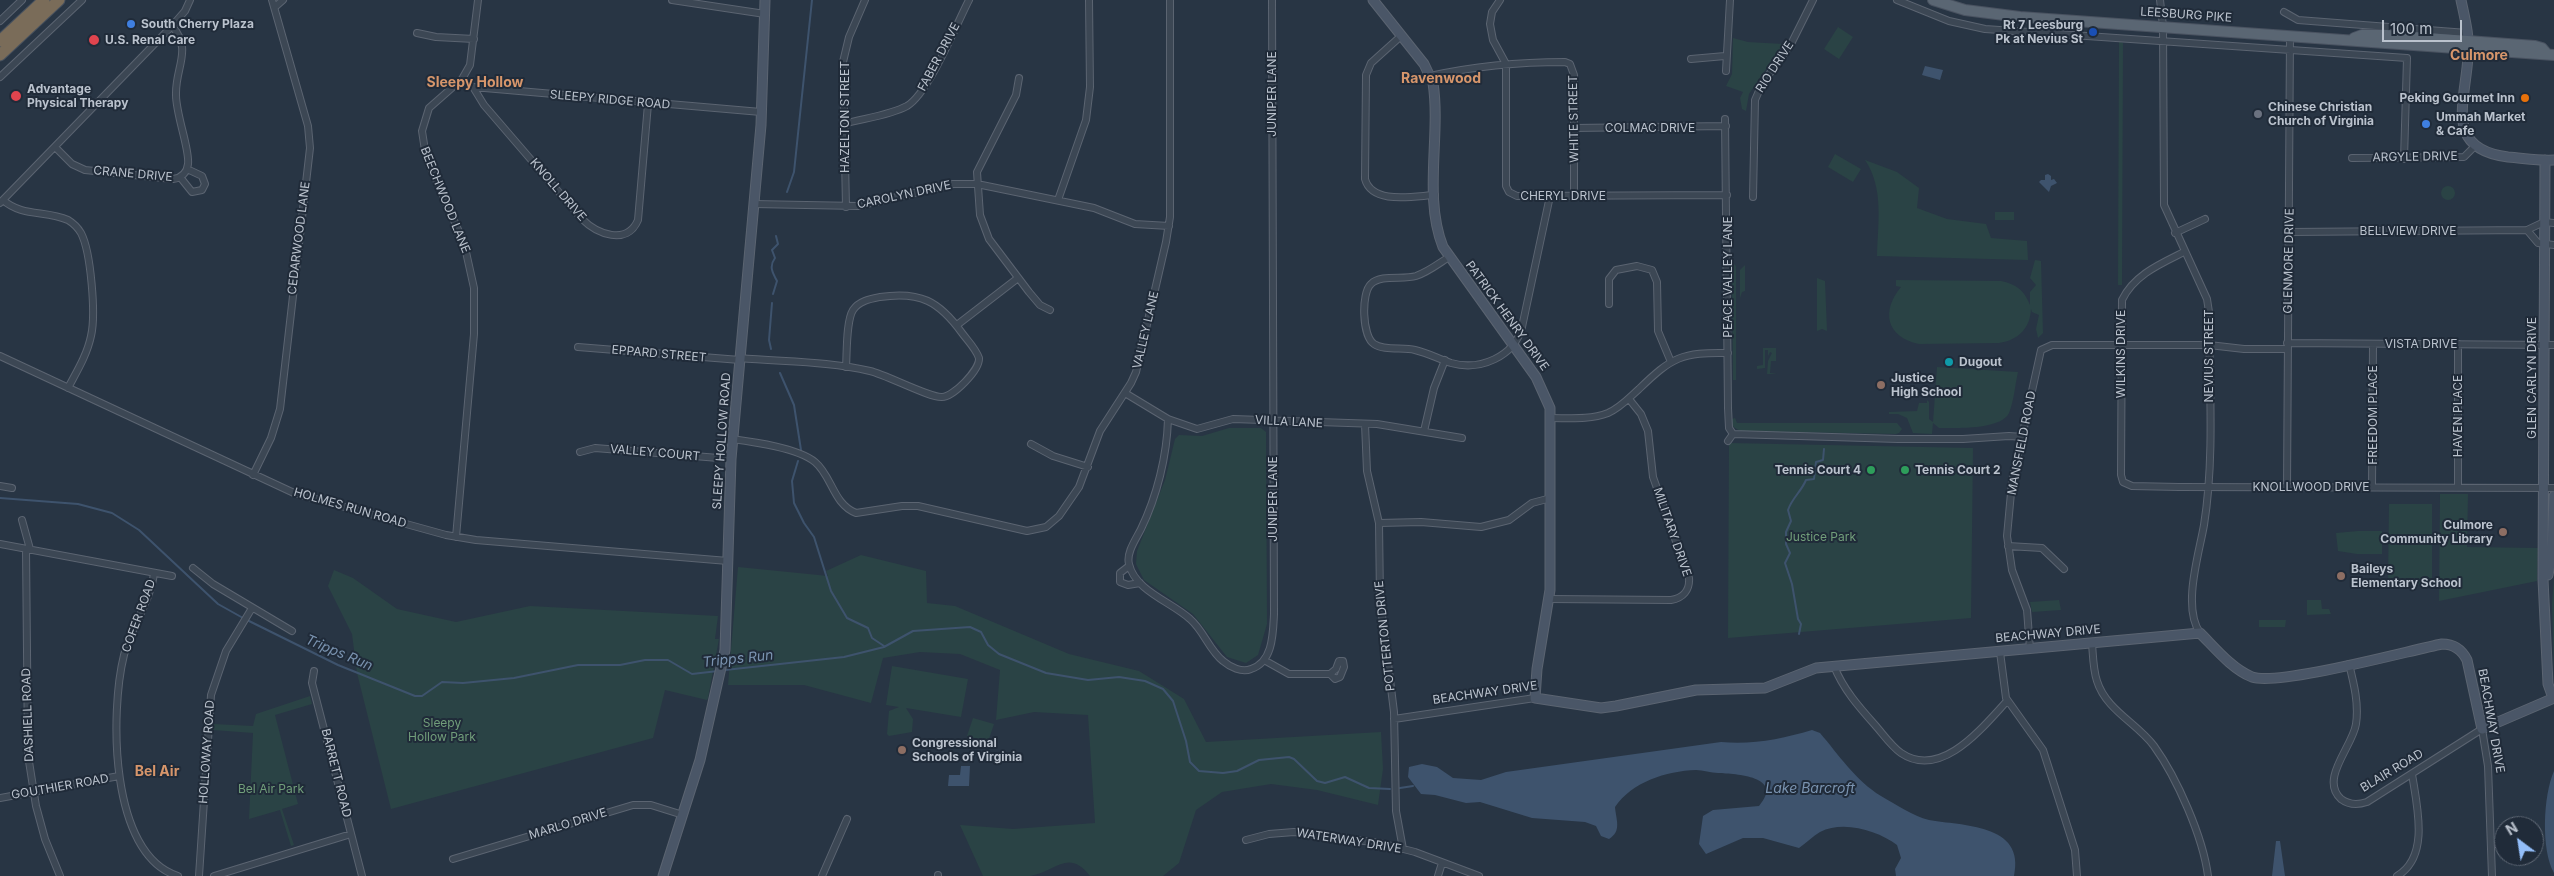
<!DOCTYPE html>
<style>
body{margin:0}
#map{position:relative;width:2554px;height:876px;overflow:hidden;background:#283544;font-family:Inter,sans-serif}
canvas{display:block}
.north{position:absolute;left:2494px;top:816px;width:50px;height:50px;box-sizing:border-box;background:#202b39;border:1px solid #5e6774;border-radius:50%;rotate:329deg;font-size:14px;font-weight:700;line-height:20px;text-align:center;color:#bac2cd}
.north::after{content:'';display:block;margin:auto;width:18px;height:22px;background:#93bef9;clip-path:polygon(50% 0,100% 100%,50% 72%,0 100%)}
.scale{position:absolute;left:2382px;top:20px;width:80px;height:22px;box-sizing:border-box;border:2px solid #bac2cd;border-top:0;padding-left:6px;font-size:15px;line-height:18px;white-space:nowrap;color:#bac2cd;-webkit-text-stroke:4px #202b39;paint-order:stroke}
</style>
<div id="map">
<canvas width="2554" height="876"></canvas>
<div class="north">N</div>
<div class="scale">100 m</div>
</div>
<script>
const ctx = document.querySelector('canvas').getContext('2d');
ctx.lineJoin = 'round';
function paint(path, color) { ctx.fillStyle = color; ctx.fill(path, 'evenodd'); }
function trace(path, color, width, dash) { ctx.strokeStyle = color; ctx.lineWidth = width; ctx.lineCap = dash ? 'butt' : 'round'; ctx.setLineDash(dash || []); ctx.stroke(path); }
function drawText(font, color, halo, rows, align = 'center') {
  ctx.font = font + ' Inter,sans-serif'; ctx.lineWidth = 4; ctx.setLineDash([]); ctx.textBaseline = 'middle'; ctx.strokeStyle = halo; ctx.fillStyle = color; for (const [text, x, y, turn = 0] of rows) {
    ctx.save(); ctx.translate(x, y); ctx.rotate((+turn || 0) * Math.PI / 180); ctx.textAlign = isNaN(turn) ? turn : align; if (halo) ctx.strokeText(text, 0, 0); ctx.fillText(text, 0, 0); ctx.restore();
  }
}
const green = new Path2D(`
 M1838,27L1853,37L1839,59L1824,49Z
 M1733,38L1748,42L1783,44L1749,94L1746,111L1742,109L1740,98L1743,92L1726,86L1732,74Z
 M2119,41L2123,43L2122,285H2118Z
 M1835,154L1861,169L1853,182L1828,167Z
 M1865,160L1897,172L1919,188L1917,208L1947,219L1986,224L1991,238L2027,241L2028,260L1877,256C1878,223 1884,188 1865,160Z
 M2441 193a7 7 0 1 1 14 0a7 7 0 1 1-14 0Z
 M1995,212H2014V220H1995Z
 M2035,260L2041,261L2043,333L2038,338L2036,329L2039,315L2032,312L2031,309C2030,328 2019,340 1999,343L1919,344C1886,337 1881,311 1901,287L1896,286V280L2001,281C2016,284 2024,290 2030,305V292L2036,285L2030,278Z
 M1734,264L1736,266V380H1733L1732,266Z
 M1745,265V291L1742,292L1740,298V270Z
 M1817,278L1825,281L1827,331L1822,329L1817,331Z
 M1763,348H1776V361H1771L1770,373L1777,374H1767L1768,361L1772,353L1770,352L1768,356V350H1765V368L1757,369V366L1763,365Z
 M1937,367L2018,372C2015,385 2014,401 2009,413C2001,430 1955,428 1939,428L1933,423L1932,434L1913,433L1907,418L1898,414H1889V412L1917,411L1919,403H1927V400L1929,402V419L1933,422Z
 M1735,418L1737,423H1897L1902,429L1899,433L1896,434L1740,431L1732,426V419Z
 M1229,428H1261L1266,432L1267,624L1258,655L1246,663L1227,657L1193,614L1144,580L1136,564L1137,551L1165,480L1175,439L1179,435L1202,436Z
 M1729,443L1973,448L1971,618L1728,638Z
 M2440,494H2468L2467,547L2538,548L2537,581L2439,601Z
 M2389,504H2432V585H2388Z
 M2358,531H2382V554H2357L2338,551L2336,533Z
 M861,555L926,571L927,603L955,606L1069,654L1139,671L1184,699L1206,742L1381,732L1383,769L1378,805L1317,790L1271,784L1222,792L1196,810L1179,863L1163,876H1090C1068,848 1056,872 1030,876C1015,876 998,876 983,876L960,825L1013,829L1095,823L1088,715L1034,712L996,720L1000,670L960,654L920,652L883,658L871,703L804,685H728L738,567L828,576L826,571Z
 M334,570L353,578L397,609L456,622L530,606L718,616L715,639H719L708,698L707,700L665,690L653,738L391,809L357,673L352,634L328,586Z
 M2554,576V672L2552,604Z
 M2059,600L2061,610L2032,612L2030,602Z
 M2307,600H2321L2322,609H2329L2331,614L2307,615Z
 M2259,620H2286L2285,627H2259Z
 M892,666L968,679L961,717L906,708L913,719L912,732L889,736L887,734L889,711L899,707L886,705Z
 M310,696L312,704L275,715L298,804L282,809L294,845L291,846L280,810L249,819L253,733L213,730V724L253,726L256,714Z
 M973,718L994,724L988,742L967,736Z`);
const water = new Path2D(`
 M1925,66L1943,70L1940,80L1922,75Z
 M2048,174L2051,176V180L2054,179L2057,183L2051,186L2049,192L2039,182L2041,180H2045V175Z
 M1812,730L1820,733C1839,755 1855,780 1881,796C1895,804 1913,816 1929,820C1961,826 2026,823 2014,876H1896L1895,869L1901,858L1897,845C1878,831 1844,820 1820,832C1813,836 1806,843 1799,848L1763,838H1743L1706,854L1699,844L1703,816L1713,810L1759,806C1785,776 1736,774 1718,773C1711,773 1703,770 1696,770C1666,771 1632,782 1615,807C1616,820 1622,831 1609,839L1601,836L1596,826L1585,822L1532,818L1480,802L1466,803L1435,795L1421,794L1408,777L1409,767L1422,764L1437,767L1453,778L1481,780L1506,772L1721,742C1752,745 1782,739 1812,730Z
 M961,766H970L969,786H948L949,775H960Z
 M2554,771V873C2541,850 2543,796 2554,771Z
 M2276,841H2280L2285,876H2272Z`);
const stream = new Path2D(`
 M787,192L794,172L812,0
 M773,294L777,281C772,272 769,266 775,258L772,250L778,244L776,236
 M771,349L769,340L772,303
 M780,373L794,405L801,450
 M798,461L792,481L794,503L804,523L814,537L831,591L847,618L868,628L872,638L884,646
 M0,498L78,504L112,513L139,530L218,604L243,618
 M247,620L338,665L415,696H422L442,682L463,683L514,678L578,665H620L645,660H668L692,674L718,671
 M1799,634L1801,624L1798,619L1792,584L1785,563L1790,553L1786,544V532L1791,521L1788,510C1792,498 1801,492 1806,480L1814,479L1816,462L1823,460L1824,449
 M725,670L844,657L884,647L913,631L970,627L981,632L988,645L999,654L1046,673L1088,680L1119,677L1145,681L1163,689L1173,701L1186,741L1190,762L1199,771L1223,773L1237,771L1259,760L1289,757L1294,759L1317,781L1325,783L1345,777L1369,788L1390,789
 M1400,788L1413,786`);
const street = new Path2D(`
 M672,0L765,14
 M1500,0L1492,12L1490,24L1493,40L1506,64V186L1509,192L1517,196L1727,195
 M1897,0L1949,21L1985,29L2407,58L2404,159
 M2160,0L2163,26L2164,205L2207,299L2209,312C2209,381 2215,456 2204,525C2199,554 2182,607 2200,633
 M275,7L283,0
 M2284,12L2298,20L2467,33
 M0,21L22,0
 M417,33L436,37L474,39
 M1401,36L1371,63L1366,75L1365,179C1372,205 1414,196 1435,195
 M1691,59L1725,56
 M1726,71L1730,0
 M1430,76C1475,66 1519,62 1565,62L1570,64L1574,75V196
 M0,77L82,0
 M1019,78L1016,95L977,172L980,215L989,239L1029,292L1040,305L1050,310
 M462,79L473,87L761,112
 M473,87L484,105L582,219C597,234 627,246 638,220L648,104
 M1725,119L1728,408L1729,428L1733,434L1728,441
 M843,124C864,118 888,116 907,106C929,93 956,25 969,0
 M1574,128L1726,126
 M55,147L72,164L85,170L173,179C181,178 187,173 188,164C190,150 176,115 176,95C175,67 193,50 172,26
 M2352,158L2464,157L2475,146
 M180,177L192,192L202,190L205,184L202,176L187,169
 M1753,197L1755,100L1762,84L1791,44L1813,0
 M3,200C22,217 46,210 68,220C73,223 78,228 81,233C91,252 96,315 91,336C87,355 77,371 68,388
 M1058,200L1086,120L1090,87L1089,0
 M0,203L172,26L185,11L190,0
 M754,204L858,206L953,184H977L1094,208L1135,224L1169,226
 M846,207L843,62L849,37L865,0
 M2527,230L2538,243L2554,245
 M2289,232L2527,230L2544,222L2554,223
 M2175,233L2205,219
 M2184,252C2160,264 2134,275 2122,300L2121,475L2123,482L2132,486L2179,487L2554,488
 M1449,257C1438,264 1428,272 1416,276C1403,280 1381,274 1371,284C1361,293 1362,336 1374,344C1384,351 1403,347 1415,350C1428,353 1439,359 1451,363C1480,371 1514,357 1522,327L1550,196
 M1609,304V279L1616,270L1637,266L1652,270L1657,282L1658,331L1671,362
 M957,325L1018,278
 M2287,343L2554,345
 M578,347L740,360
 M0,356L294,493L446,535L476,540L728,561
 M740,358C782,362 828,361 870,371C887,375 930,398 942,397C953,397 980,370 979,358C976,349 968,341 962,333C939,301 920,291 880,297C870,299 859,301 853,310C846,321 847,353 846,367
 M1125,393L1168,419L1197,429L1233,419L1377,424L1462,438
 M1551,418C1570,418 1590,420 1608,413C1620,408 1629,398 1639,389C1672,357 1682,352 1728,353
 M1168,419C1167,456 1157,496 1141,529C1136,539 1126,553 1129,564C1135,591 1172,602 1190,619C1204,631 1209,650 1223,661C1230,667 1242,673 1251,669C1273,662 1273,634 1274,614L1272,0
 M1365,424L1367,471L1379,523L1380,599L1394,712L1396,811L1403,849
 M1424,431L1434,388L1445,360
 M1733,434L1898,439H1963L2009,436L2023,437
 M732,439C754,442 798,448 815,462C832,476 833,504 856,513L902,506H918L1027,531L1046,527L1059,516L1079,487L1100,431L1131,383L1136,372L1166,242L1170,217V0
 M1031,444L1053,456L1088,467
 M580,452L595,448L731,459
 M253,475L271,438L280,409L310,148L308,126L272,0
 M0,486L12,488
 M2287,487L2290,36
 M2372,487L2373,344
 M2458,487V344
 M22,520L30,549
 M1379,523L1421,522L1481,527L1509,520L1532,503L1551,498
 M456,537L474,334V288L464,243L426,157L422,131L429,108L462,79L470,65L478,0
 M0,544L172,576
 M2008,546L2042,548L2064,569
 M26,549L28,755L36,806L45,839L60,876
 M1129,566L1120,573V582L1128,585L1140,583
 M193,568L213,584L292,631
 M154,573C151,600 131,628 124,655C110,711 109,855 178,876
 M1549,599L1671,600C1683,598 1690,590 1689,578L1653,477L1648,431L1641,414L1629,399
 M2092,643C2093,655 2093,669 2097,681C2106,710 2137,723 2154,746C2177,778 2203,837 2208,876
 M2030,649L2027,610L2012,570L2007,536L2012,482L2041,350L2052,345H2209L2244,349H2288
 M2000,652L2006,698L2043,750L2075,850L2077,876
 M1264,660L1289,674H1330L1336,669L1339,661H1343L1344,667L1340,677L1335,679L1330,674
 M2349,664C2354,684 2359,704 2356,724C2353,746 2319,779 2341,799C2349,805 2358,805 2367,802L2482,729L2488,766L2492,876
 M1834,666C1843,689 1859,707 1875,725C1883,734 1891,746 1901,753C1941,780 1982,728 2007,701
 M314,671L312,683L362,876
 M1394,719L1535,698
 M0,798L119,776
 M1246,840L1269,834L1294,832L1380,843L1415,852L1479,876
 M453,859L633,805H651L683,815
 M199,876L211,695L226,651L252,608
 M214,876L351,834
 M822,876L847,819
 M938,876V875
 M1438,876L1442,863
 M2397,876C2430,857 2417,806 2412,774`);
const secondary = new Path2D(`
 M1373,0L1424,64L1433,83C1441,135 1423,197 1443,247L1536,377L1550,408V590L1537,669L1535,698L1601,708L1616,706L1696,690L1765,688L1816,668L2200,633C2215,648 2232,669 2252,677C2279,686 2407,651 2442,644C2454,644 2462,650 2467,660L2482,729L2554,698
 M2461,0C2465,19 2470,38 2468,57C2465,103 2444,149 2508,157C2523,158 2538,161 2554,160
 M2545,160L2543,579L2548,684L2553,698
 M2548,575L2552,553L2554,496
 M663,876L700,760L725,650L731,459L761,125L765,0`);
const primary = new Path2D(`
 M1933,0L1965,10L2020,17L2554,55
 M2354,38L2362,35H2386L2535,46L2542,48L2547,54`);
const highway = new Path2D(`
 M0,41L44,0
 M0,55L59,0`);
const markers = [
 [131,24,5,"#3f7fe0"],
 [2093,32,5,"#1a4fb4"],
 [94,40,6,"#e0444e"],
 [16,96,6,"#e0444e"],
 [2525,98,5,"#e8710a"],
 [2258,114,5,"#6b7280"],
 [2426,124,5,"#3f7fe0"],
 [1949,362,5,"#0f9aa8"],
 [1881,385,5,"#8d6e63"],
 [1871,470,5,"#2e9e5b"],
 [1905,470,5,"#2e9e5b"],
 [2503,532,5,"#8d6e63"],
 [2341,576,5,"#8d6e63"],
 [902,750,5,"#8d6e63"]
];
const streetNames = [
 ["LEESBURG PIKE",2186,15,4],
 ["FABER DRIVE",939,57,-62],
 ["RIO DRIVE",1775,67,-57],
 ["JUNIPER LANE",1272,94,-90],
 ["SLEEPY RIDGE ROAD",610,100,5],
 ["HAZELTON STREET",845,117,-90],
 ["WHITE STREET",1574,119,-91],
 ["COLMAC DRIVE",1650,128],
 ["ARGYLE DRIVE",2415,157,-1],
 ["CRANE DRIVE",133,174,5],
 ["KNOLL DRIVE",558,190,49],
 ["CAROLYN DRIVE",904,195,-12],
 ["CHERYL DRIVE",1563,196],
 ["BEECHWOOD LANE",445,200,68],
 ["BELLVIEW DRIVE",2408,231],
 ["CEDARWOOD LANE",299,238,-83],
 ["GLENMORE DRIVE",2289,261,-89],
 ["PEACE VALLEY LANE",1728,277,-90],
 ["PATRICK HENRY DRIVE",1507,316,54],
 ["VALLEY LANE",1146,330,-77],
 ["VISTA DRIVE",2421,344],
 ["EPPARD STREET",659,354,5],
 ["WILKINS DRIVE",2121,354,-90],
 ["NEVIUS STREET",2209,356,-90],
 ["GLEN CARLYN DRIVE",2532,378,-90],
 ["FREEDOM PLACE",2373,415,-90],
 ["HAVEN PLACE",2458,416,-90],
 ["VILLA LANE",1289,422,3],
 ["SLEEPY HOLLOW ROAD",722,441,-86],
 ["MANSFIELD ROAD",2022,443,-79],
 ["VALLEY COURT",655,453,5],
 ["KNOLLWOOD DRIVE",2311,487],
 ["JUNIPER LANE",1273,499,-90],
 ["HOLMES RUN ROAD",350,508,16],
 ["MILITARY DRIVE",1672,532,71],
 ["COFER ROAD",139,616,-70],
 ["BEACHWAY DRIVE",2048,634,-5],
 ["POTTERTON DRIVE",1385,636,-96],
 ["BEACHWAY DRIVE",1485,693,-8],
 ["DASHIELL ROAD",28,715,-92],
 ["BEACHWAY DRIVE",2491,721,80],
 ["HOLLOWAY ROAD",207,752,-86],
 ["BLAIR ROAD",2392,771,-31],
 ["BARRETT ROAD",336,773,76],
 ["GOUTHIER ROAD",60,787,-10],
 ["MARLO DRIVE",568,824,-17],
 ["WATERWAY DRIVE",1349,841,9]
];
const poiNames = [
 ["South Cherry Plaza",141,24],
 ["Rt 7 Leesburg",2083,25,"right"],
 ["Pk at Nevius St",2083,39,"right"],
 ["U.S. Renal Care",105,40],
 ["Advantage",27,89],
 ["Physical Therapy",27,103],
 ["Peking Gourmet Inn",2515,98,"right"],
 ["Chinese Christian",2268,107],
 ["Church of Virginia",2268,121],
 ["Ummah Market",2436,117],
 ["& Cafe",2436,131],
 ["Dugout",1959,362],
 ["Justice",1891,378],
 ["High School",1891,392],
 ["Tennis Court 4",1861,470,"right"],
 ["Tennis Court 2",1915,470],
 ["Culmore",2493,525,"right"],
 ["Community Library",2493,539,"right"],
 ["Baileys",2351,569],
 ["Elementary School",2351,583],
 ["Congressional",912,743],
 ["Schools of Virginia",912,757]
];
const parkNames = [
 ["Justice Park",1821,537],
 ["Sleepy",442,723],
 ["Hollow Park",442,737],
 ["Bel Air Park",271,789]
];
const neighbourhoodNames = [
 ["Culmore",2479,56],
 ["Ravenwood",1441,79],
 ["Sleepy Hollow",475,83],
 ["Bel Air",157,772]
];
const waterNames = [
 ["Tripps Run",339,653,23],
 ["Tripps Run",738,659,-6],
 ["Lake Barcroft",1810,789]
];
paint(green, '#2a4345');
paint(water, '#3e536d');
trace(stream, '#3e536d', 2);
trace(street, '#5b6471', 8);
trace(secondary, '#5b6471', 11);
trace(primary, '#495260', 12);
trace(highway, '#47515e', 13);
trace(street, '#3c4754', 6);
trace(secondary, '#4a5667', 9);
trace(primary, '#5a6673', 10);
trace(highway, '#7a6c59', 11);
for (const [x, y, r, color] of markers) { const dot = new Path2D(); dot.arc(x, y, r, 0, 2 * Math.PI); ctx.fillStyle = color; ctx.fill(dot); trace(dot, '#202b39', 2); }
drawText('12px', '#bac2cd', '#202b39', streetNames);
drawText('bold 12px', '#bac2cd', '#202b39', poiNames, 'left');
drawText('12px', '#719e7a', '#202b39', parkNames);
drawText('bold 14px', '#d7966b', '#202b39', neighbourhoodNames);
drawText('italic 14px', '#7a93b0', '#202b39', waterNames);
</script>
